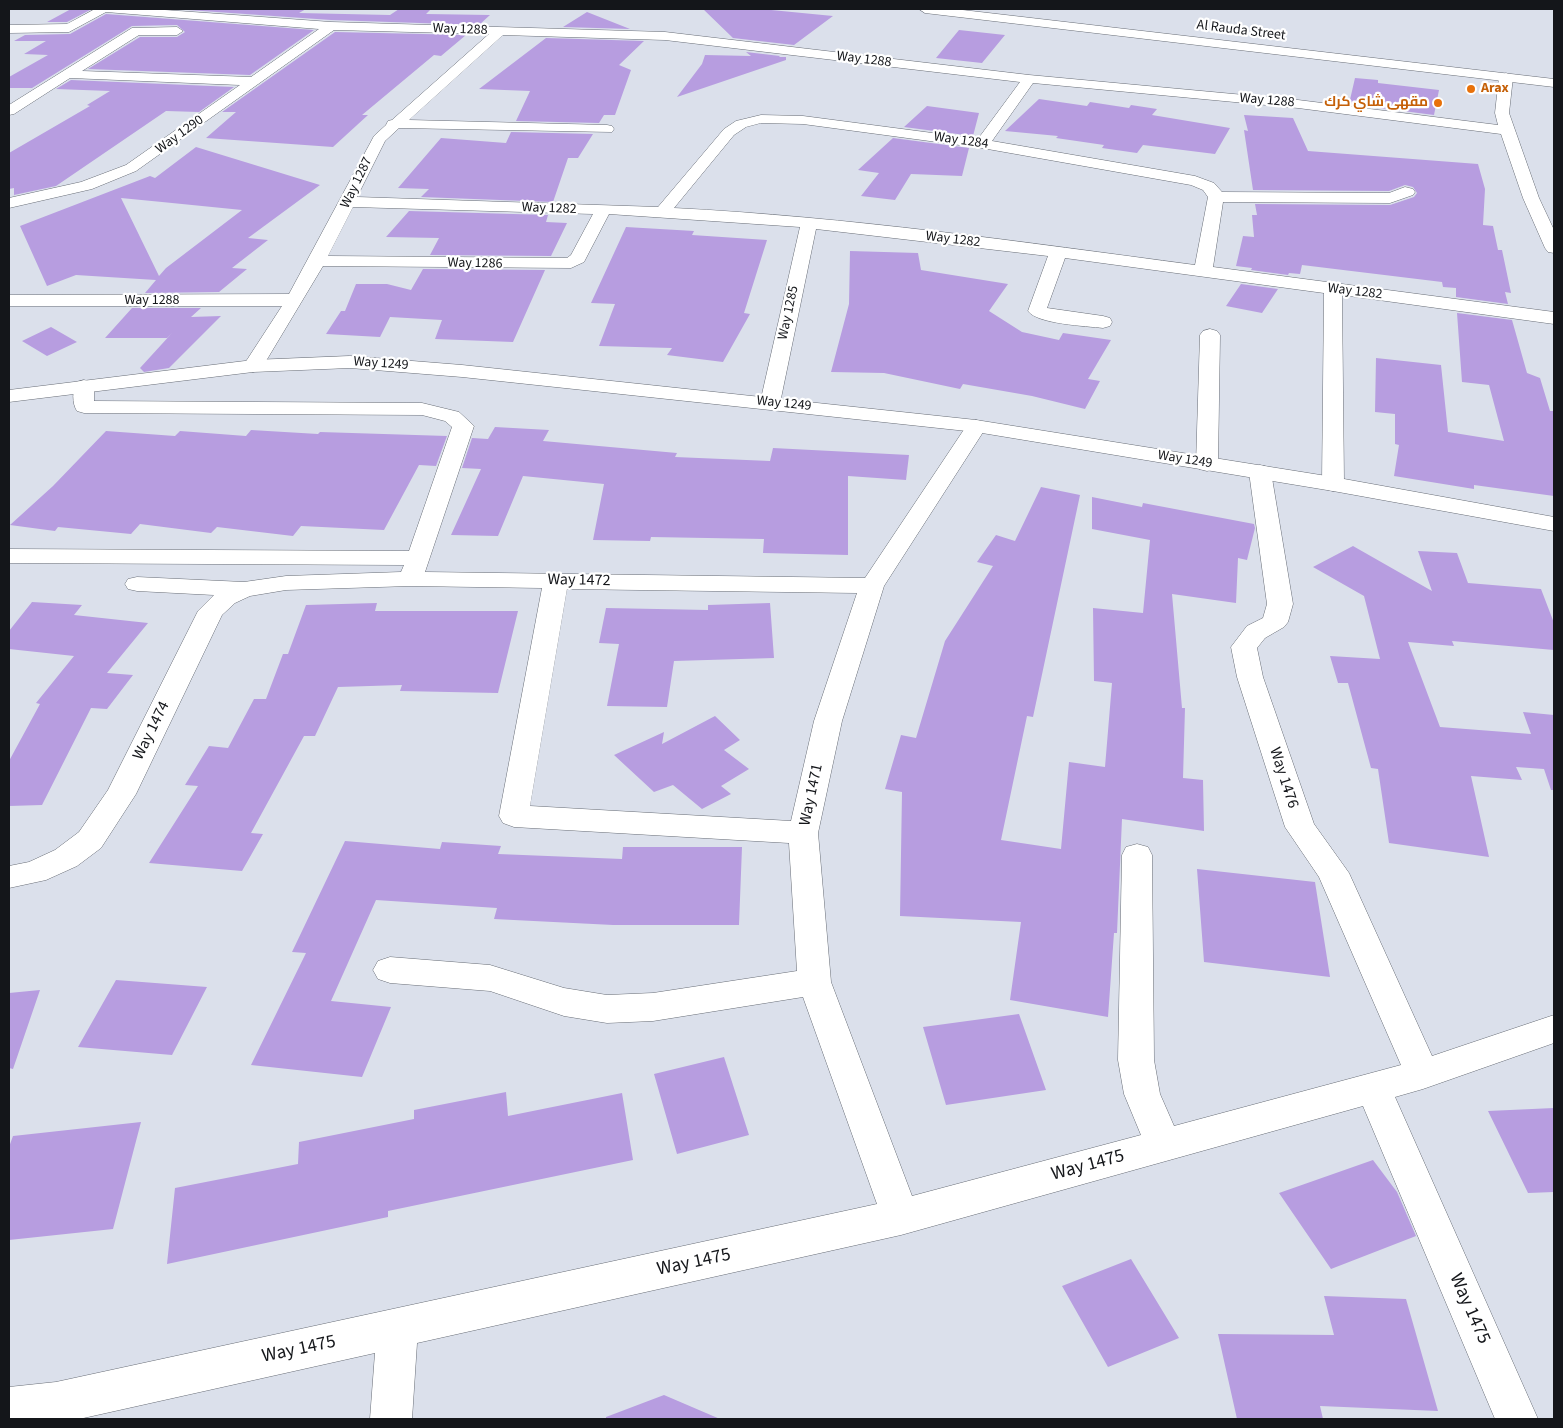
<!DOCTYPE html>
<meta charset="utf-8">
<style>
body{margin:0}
#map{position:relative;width:1563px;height:1428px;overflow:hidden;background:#dbe0eb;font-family:"Source Sans 3",sans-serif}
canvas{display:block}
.frame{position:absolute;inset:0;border:10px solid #14161a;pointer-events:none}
</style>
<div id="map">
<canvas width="1563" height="1428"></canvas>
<div class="frame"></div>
</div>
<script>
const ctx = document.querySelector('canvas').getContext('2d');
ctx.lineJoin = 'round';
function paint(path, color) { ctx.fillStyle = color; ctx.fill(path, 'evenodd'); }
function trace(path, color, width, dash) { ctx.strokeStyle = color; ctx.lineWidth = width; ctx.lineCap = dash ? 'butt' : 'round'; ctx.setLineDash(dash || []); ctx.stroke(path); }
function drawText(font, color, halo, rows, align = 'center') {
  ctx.font = font + ' "Source Sans 3",Cairo,sans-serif'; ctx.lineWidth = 4.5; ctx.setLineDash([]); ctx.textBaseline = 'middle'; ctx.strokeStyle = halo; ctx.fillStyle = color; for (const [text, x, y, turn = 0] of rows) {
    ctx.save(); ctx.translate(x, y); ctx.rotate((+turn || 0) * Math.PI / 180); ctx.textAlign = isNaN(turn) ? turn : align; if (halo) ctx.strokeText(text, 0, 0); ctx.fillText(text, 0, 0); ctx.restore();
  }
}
const building = new Path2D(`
 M71,9H92L67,22H47Z
 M174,9H306L299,13L390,15L399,9H431L426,14L490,15L479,25L331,20Z
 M703,9H761L833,16L794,45L733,38Z
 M587,12L630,29L563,27Z
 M106,14L314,30L250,75L88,69L140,37H177L185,32L177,25L132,26L32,88H9V77L48,55L24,54L46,41H14L25,35L70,34Z
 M959,30L1005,35L982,63L936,58Z
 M335,32L466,35L441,56L434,55L362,115H368L333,147L206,138L236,112H222Z
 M546,38L644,41L619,65L631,70L615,115H604L599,123L516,121L530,91L479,89Z
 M746,52L780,56L779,57H786V60L677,97L702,64L705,55L751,56Z
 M1355,78L1378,80V83L1439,90L1434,115L1349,104Z
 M71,80L234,87L199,112L166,111L56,186L14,195V188L9,189V153L90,106L87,105L110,91L56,89Z
 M1039,99L1087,106L1090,102L1129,108L1131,105L1157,109L1152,115L1230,128L1215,154L1143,145L1137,153L1102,148L1104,145L1056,138L1058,136L1005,131Z
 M927,106L979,113L973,136L904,127Z
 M1244,115L1293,118L1308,151L1478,164L1485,189L1483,225L1493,226L1498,250H1502L1511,293L1505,292L1508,304L1456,297V288L1443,287L1442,282L1302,265L1300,274L1289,273L1288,275L1251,270L1252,268L1236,266L1243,236L1254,237L1252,215H1257L1255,204L1390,205L1414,197L1417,193L1413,187L1405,185L1389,191L1253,190L1244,130L1248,131Z
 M511,132L593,134L578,158H568L553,202L421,197L429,189L398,188L441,138L506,143Z
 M893,138L969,148L962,176L911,174L895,200L861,196L879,173L858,170Z
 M196,147L320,185L248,238L268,240L232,268L247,269L219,292L145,293L156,280L76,275L47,286L20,226L150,176L155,178ZM121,198L162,202L242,210L166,268L159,276Z
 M409,211L548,215L546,222L567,223L551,256L430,255L439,238L386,237Z
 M626,227L694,231L692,235L767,240L744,313L750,314L723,362L667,355L672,348L599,346L615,304L591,303Z
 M850,251L918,253L921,270L1008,284L989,311L1022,332L1059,340L1063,333L1111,340L1088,379L1100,381L1085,409L1032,396L963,384L960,389L884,373L831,372L849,304Z
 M423,269L545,270L513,342L435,339L442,320L390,317L380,337L326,334L341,311H345L356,284H387L411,290Z
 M1241,284L1278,289L1262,313L1226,306Z
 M132,308H201L191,317L221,316L169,368L144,372L140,368L172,333L167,338H105Z
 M1457,313L1512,320L1527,373L1540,378L1550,411H1554V496L1474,485V489L1394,476L1399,445L1395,444V414L1375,412L1376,358L1441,365L1448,432L1504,441L1489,385L1462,382Z
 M51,327L77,342L47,356L22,341Z
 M495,427L549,430L543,441L677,453L675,457L770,461L773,448L909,455L906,480L848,476V555L763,553L764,539L651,537L650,541L593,540L604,484L523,476L498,536L451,535L481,469L462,468L472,438L488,439Z
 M251,430L318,434L320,432L447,436L436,466L419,465L384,530L301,526L293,536L217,527L211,533L140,524L131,534L58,527L55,531L10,525L53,486L106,431L175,436L180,431L246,436Z
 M1041,487L1080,495L1033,717L1027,716L1001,840L1061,849L1069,762L1105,767L1112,683L1094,681L1093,608L1143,613L1150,540L1092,529V497L1142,507L1143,503L1254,524L1255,528L1247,560L1238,558L1236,603L1172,594L1182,708H1185L1183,778L1203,780L1204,831L1122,819L1117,933H1114L1108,1017L1010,1000L1021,922L900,916L902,792L885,789L901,735L916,738L945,641L993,566L977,562L996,535L1015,541Z
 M1353,546L1432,591L1418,551L1457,553L1468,583L1541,589L1554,623V650L1452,641L1454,646L1408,642L1440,727L1531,734L1523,712L1554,715V790H1551L1544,769L1516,767L1522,780L1471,776L1489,857L1389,843L1378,769L1371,768L1348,683H1338L1330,656L1380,659L1364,596L1313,567Z
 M32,602L82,605L74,615L148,623L107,673L133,675L107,709L91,708L42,805L9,806V761L40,704L36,703L74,656L9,649V631Z
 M377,603L375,611H518L498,693L400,691L402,685L338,687L315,736H304L251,833L263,834L242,871L149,863L198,786L185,785L209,746L228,748L254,699H266L283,654H288L306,605Z
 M770,603L774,658L674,661L667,707L607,706L619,644L599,643L606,608L708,610V605Z
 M715,716L740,740L724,750L749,769L721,786L731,794L702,809L673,785L654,792L614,755L664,732L662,744Z
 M345,841L440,849L442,842L501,846L498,854L622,859L623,847H742L739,925H613L494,919L497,908L376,900L331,1001L391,1007L362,1077L251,1065L306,953L292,952Z
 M1197,869L1315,882L1330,977L1204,962Z
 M116,980L207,987L172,1055L78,1047Z
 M40,990L13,1069L9,1068V993Z
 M1019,1014L1046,1090L946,1105L923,1027Z
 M724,1057L749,1135L677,1154L654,1074Z
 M506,1092L508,1116L622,1093L633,1160L388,1211V1217L167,1264L175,1188L298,1164L299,1142L414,1119V1110Z
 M1554,1108V1192L1528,1193L1488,1111Z
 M141,1122L113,1229L9,1240V1147L13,1136Z
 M1373,1160L1397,1192L1416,1236L1331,1269L1279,1193Z
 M1131,1259L1179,1338L1108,1367L1062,1286Z
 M1324,1296L1406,1299L1438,1411L1320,1406L1323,1419H1237L1218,1334L1334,1335Z
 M664,1395L720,1419H606V1417Z`);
const minor = new Path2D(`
 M95,9H151L331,22L665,32L1029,75L1298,100L1498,125L1495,113L1499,77L1506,73L1513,77L1509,113L1539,198L1554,230V253L1548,252L1545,248L1523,198L1501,134L1298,108L1033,83L992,141L1195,176L1214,183L1222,192L1389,193L1405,187L1413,189L1415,192L1413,195L1390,203L1223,202L1213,267L1554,312V324L1342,295L1344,484L1341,489L1333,491L1325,489L1322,484L1324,293L1065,258L1047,308L1103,316L1110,318L1112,322L1110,326L1103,328C1086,326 1037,324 1028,311L1048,256L816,229L780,403L777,407L770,409L763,407L760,403L800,227L609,214L584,262L571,268L323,266L263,366L260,370L253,372L246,370L243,366L282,306H9V295L289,294L374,136L386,125L388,121L392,120L489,34L334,30L136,171L92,189L9,208V198L81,182L126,165L240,85L70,78L14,114L9,115V105L132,28L177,27L183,31L177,35H139L82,71L251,77L319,29L106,12L69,32L9,33V25L67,24ZM503,35L665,40L1020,82L978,139L803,116L761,115L736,121L724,129L658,207L357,197L385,141L399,128L612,132L614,129L612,126L607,125L409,120ZM761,123L803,124L982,148L1191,185L1203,190L1208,197L1195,265C1022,242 849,217 674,208L734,135L746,127ZM353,207L593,214L571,255L567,258L328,256Z
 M1210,329L1217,331L1220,335L1218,464L1215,469L1207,471L1199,469L1196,464L1200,335L1203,331Z
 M84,380L91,382L94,386V401L422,403L459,412L474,426L425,572L865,578L969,422L976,420L983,422L987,426L884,586L842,721L818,833L831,982L912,1196L1141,1135L1124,1094L1118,1060L1122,855L1126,847L1137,844L1148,847L1152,855L1154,1060L1160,1094L1174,1126L1401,1065L1319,877L1285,827L1237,677L1231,647L1247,626L1263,618L1267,604L1249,472L1252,467L1260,465L1268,467L1271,472L1293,604L1288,622L1284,627L1265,638L1257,648L1263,677L1314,824L1349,873L1432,1056L1554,1015V1043L1423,1089L1395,1097L1538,1419H1495L1363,1106L901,1235L417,1343L412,1419H370L375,1353L79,1419H9V1387L56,1382L877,1204L803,997L653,1021L607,1023L564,1016L490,991L390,983L378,979L373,970L378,961L390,957L490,965L564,988L607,995L653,993L797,971L789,843L514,827L503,823L499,816L542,588L410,586L286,590L250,596L235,603L222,615L136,794L101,848L77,866L46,880L9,888V866L29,862L55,850L79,832L108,790L198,611L214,595L137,591L128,589L125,584L128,579L137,577L244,582L286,576L401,572L404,565L9,563V549L409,551L452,427L445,421L422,415L84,413L77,411C72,404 72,389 77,382ZM567,589L857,593L814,721L791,821L530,806Z`);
const tertiary = new Path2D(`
 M350,356L462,365L976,420L1333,477L1554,517V531L1333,491L976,432L462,377L350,368L253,372L9,402V390L253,360Z`);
const secondary = new Path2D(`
 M919,9H954L1554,79V87L925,13Z`);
const markers = [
 [1471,89,5,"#e8710a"],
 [1438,103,5,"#e8710a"]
];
const farStreetnames = [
 ["Way 1288",460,30,2],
 ["Al Rauda Street",1241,31,7],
 ["Way 1288",864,60,7],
 ["Way 1288",1267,101,5],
 ["Way 1290",180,135,-36],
 ["Way 1284",961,141,8],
 ["Way 1287",357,183,-64],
 ["Way 1282",549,209,2],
 ["Way 1282",953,240,7],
 ["Way 1286",475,264,1],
 ["Way 1282",1355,292,7],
 ["Way 1288",152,301],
 ["Way 1285",789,313,-78],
 ["Way 1249",381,364,4],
 ["Way 1249",784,404,6],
 ["Way 1249",1185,460,9]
];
const farFoodnames = [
 ["Arax",1481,89],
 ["مقهى شاي كرك",1428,103,"right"]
];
const streetNames = [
 ["Way 1472",579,581,1],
 ["Way 1474",152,731,-64],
 ["Way 1476",1283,778,72],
 ["Way 1471",812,795,-78]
];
const nearStreetnames = [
 ["Way 1475",1088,1166,-15],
 ["Way 1475",694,1263,-12],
 ["Way 1475",1469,1309,66],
 ["Way 1475",299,1350,-12]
];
paint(building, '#b79de0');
trace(minor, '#686d76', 1);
trace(tertiary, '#686d76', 1);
trace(secondary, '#686d76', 1);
paint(minor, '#fff');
paint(tertiary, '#fff');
paint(secondary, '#fff');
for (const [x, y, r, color] of markers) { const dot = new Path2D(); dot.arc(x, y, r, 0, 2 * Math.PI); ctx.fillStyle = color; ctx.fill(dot); trace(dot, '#fff', 2); }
drawText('14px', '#14161a', '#fff', farStreetnames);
drawText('bold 14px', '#c56008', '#fff', farFoodnames, 'left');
drawText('16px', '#14161a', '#fff', streetNames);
drawText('19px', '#14161a', '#fff', nearStreetnames);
</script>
